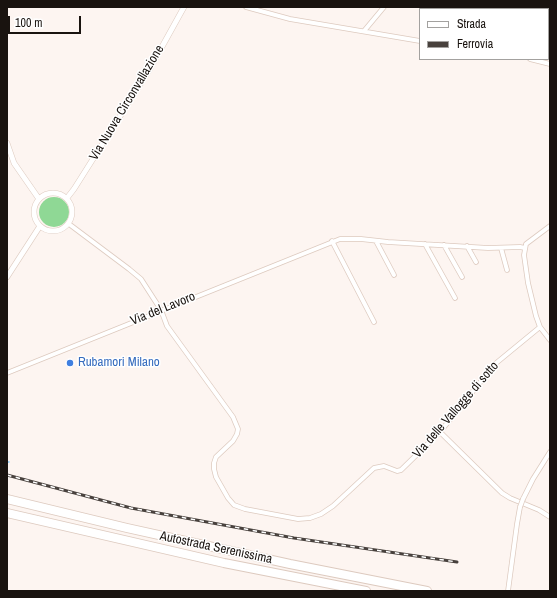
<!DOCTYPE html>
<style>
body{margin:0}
#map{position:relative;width:557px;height:598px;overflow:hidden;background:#fdf5f1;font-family:"Archivo Narrow",sans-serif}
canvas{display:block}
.frame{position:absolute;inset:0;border:8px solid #19130f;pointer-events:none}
.legend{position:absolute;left:419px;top:8px;width:130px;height:52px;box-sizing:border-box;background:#fff;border:1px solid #a3a19f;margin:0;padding:5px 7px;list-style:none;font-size:12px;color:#19130f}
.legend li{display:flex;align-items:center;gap:8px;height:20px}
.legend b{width:20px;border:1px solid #a3a19f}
.scale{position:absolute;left:8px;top:16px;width:73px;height:18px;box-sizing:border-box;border:2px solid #19130f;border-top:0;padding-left:5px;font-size:12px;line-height:14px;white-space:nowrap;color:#19130f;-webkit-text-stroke:3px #fff;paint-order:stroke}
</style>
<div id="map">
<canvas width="557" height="598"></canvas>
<div class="frame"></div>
<ul class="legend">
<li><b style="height:5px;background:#fff"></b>Strada</li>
<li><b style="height:5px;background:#48413d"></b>Ferrovia</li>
</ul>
<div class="scale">100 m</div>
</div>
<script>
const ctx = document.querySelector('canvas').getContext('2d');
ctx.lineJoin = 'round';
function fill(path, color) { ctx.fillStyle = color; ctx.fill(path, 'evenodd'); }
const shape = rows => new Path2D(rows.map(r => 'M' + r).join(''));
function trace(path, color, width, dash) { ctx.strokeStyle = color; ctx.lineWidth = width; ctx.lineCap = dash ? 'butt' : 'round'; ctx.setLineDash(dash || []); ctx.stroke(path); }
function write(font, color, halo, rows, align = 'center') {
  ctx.font = font + ' "Archivo Narrow",sans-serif'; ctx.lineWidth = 3; ctx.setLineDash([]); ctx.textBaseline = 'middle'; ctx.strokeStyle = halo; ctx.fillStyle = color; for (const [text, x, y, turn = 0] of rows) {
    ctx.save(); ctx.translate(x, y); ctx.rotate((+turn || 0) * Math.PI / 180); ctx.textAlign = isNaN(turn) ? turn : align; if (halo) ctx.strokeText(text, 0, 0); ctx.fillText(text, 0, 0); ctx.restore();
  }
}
const green = shape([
 '39 212a15 15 0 1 1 30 0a15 15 0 1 1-30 0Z'
]);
const stream = shape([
 [7,462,9,462]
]);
const minor = shape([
 [246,7,290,19,420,41],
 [459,9,460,7],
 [489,9,490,7],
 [533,9,534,7],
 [364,31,384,7],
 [530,59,550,64],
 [69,224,129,269,141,279,161,310,167,326,233,417,238,429,237,434,233,441,216,457,214,463,214,469,216,477,228,498,234,505,245,509,298,519,310,518,321,514,333,506,374,468,384,466,397,471,401,470,440,432,495,364,540,327],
 [550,226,526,244,524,255,528,283,536,316,540,327,550,340],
 [332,241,374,322],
 [376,241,394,275],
 [425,244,455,298],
 [444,245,462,277],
 [467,246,476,262],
 [501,248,507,270],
 [7,373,340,239,361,239,388,242,488,248,520,247,525,248],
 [440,432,502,493,510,498,539,510,550,517],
 [523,499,533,479,550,452],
 [508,591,517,524,520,507]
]);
const tertiary = shape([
 [7,143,14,163,39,199],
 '34 212a19 19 0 1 1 38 0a19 19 0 1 1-38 0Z',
 [67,198,74,189,148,72,184,7],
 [7,277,40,226]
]);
const motorway = shape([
 [7,499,127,528,290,564,427,591],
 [7,513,224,563,366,591]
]);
const rail = shape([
 [7,475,131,508,294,538,457,562]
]);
const minorBridge = shape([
 [520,507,523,499]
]);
const markers = [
 [70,363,4,"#3f7fe0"]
];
const streetNames = [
 ["Via Nuova Circonvallazione",127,103,-59],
 ["Via del Lavoro",163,309,-22],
 ["Via delle Vallogge di sotto",456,410,-49],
 ["Autostrada Serenissima",216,548,12]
];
const shopNames = [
 ["Rubamori Milano",78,363]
];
fill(green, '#8fd895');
trace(stream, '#83c7f7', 1.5);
trace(minor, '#ddcabf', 5.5);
trace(tertiary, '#ddcabf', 6);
trace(motorway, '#ddcabf', 10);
trace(minor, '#fff', 4);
trace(tertiary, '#fff', 5);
trace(motorway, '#fff', 8);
trace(rail, '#48413d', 3);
trace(rail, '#fff', 1.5, [4.5]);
trace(minorBridge, '#ddcabf', 5.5, []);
trace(minorBridge, '#fff', 4);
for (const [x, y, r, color] of markers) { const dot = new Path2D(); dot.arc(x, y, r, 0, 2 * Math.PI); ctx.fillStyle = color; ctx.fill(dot); trace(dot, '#fff', 1.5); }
write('13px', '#19130f', '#fff', streetNames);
write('13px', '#366cbe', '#fff', shopNames, 'left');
</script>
